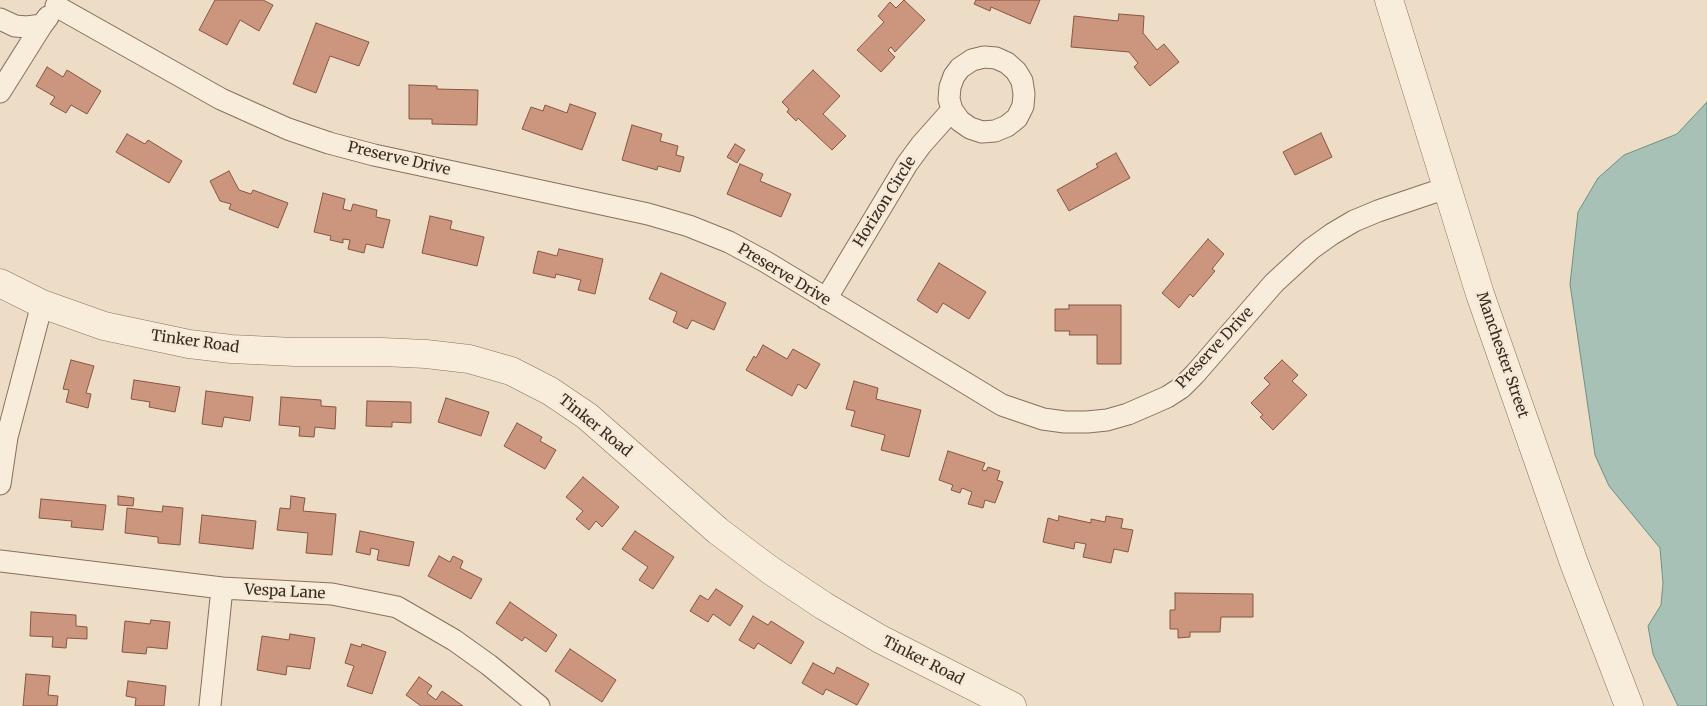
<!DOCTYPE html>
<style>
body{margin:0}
canvas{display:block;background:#edddc7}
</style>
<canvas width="1707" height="706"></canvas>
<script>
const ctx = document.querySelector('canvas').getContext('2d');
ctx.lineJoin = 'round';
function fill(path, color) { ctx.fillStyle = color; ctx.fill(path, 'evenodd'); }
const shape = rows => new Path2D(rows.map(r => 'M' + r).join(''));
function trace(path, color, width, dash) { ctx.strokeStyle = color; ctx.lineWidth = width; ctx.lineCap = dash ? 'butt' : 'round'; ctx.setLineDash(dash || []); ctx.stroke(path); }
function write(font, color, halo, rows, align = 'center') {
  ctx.font = font + ' Merriweather,serif'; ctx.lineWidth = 4.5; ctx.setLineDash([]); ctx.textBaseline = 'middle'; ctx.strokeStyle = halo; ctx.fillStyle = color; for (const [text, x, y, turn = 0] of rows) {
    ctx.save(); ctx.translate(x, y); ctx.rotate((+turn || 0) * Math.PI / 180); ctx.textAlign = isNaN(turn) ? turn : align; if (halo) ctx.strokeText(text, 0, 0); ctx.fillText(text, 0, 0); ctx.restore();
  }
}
const water = shape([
 [1707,102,1707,706,1678,706,1653,654,1648,626,1661,605,1663,583,1660,548,1609,486,1595,455,1570,284,1578,212,1598,178,1624,155,1677,134,1707,102]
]);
const building = shape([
 [215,0,263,0,273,5,259,31,240,20,227,45,199,30,215,0],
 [904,0,925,20,895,52,891,47,888,50,895,57,881,72,857,50,884,22,878,16,890,2,896,8,904,0],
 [976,0,1040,0,1030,24,991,7,990,11,974,4,976,0],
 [1119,14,1144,16,1143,33,1157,50,1164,44,1179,62,1150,86,1134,67,1138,63,1129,52,1071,47,1074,16,1118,21,1119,14],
 [316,23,369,42,359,66,330,56,316,93,293,84,316,23],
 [47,67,63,77,67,70,101,91,87,114,71,105,66,113,50,104,55,97,36,86,47,67],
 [813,70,840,96,823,114,846,136,832,150,798,118,796,121,787,112,789,109,782,102,813,70],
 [409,85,437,86,437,89,478,90,477,125,432,124,432,119,409,119,409,85],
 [570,104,596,113,582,150,522,129,531,107,543,111,545,105,567,113,570,104],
 [632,125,662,134,660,141,678,146,676,155,684,157,680,172,658,166,657,170,622,160,632,125],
 [1321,133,1332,157,1295,175,1283,152,1321,133],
 [127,134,145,144,148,140,182,161,169,183,116,152,127,134],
 [735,144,745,150,737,163,727,157,735,144],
 [1116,153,1130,178,1069,211,1057,190,1098,167,1096,164,1116,153],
 [740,164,763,174,760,181,791,194,781,217,727,194,740,164],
 [229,171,239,190,251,194,253,190,288,203,278,228,229,209,231,204,220,201,210,181,229,171],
 [323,193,345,199,343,209,351,211,353,204,377,210,376,217,390,220,383,248,366,244,364,253,348,249,350,240,343,239,343,243,330,240,331,236,314,232,323,193],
 [430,216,452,221,450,229,484,237,477,266,422,253,430,216],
 [1208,239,1224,254,1212,269,1215,271,1193,297,1190,294,1179,308,1162,293,1208,239],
 [559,249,603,259,595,294,578,290,581,280,556,274,555,278,533,273,538,251,557,256,559,249],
 [939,263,986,292,969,319,943,303,937,313,917,300,939,263],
 [661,273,726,303,714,330,692,320,687,329,673,322,677,312,649,299,661,273],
 [1069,305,1121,305,1121,364,1097,364,1097,335,1069,335,1070,331,1055,331,1055,309,1069,309,1069,305],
 [763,345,787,359,793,349,820,364,806,389,798,384,792,396,746,370,754,356,756,358,763,345],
 [71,360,94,366,86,393,91,394,88,408,66,402,69,390,63,389,71,360],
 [1282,360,1298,375,1292,381,1307,395,1273,430,1260,417,1263,415,1251,403,1270,384,1264,378,1282,360],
 [134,380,180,387,175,412,149,407,150,402,131,399,134,380],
 [854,381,878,388,876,399,921,410,909,457,881,450,885,435,851,426,855,411,846,409,854,381],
 [206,391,253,397,250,421,224,417,222,427,202,424,206,391],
 [281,397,321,400,321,406,336,407,335,429,315,427,314,437,299,436,300,427,279,425,281,397],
 [446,398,489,412,481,436,438,422,446,398],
 [367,401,411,402,411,423,392,422,392,427,366,426,367,401],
 [517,423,542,437,540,441,556,450,545,469,504,446,517,423],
 [948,451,985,463,982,470,986,471,988,467,1000,471,997,480,1003,482,995,503,985,500,983,508,968,504,972,492,962,488,960,493,951,490,953,485,939,480,948,451],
 [583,477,619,507,602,527,596,521,589,530,576,519,583,511,566,497,583,477],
 [118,496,134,498,133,506,118,505,118,496],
 [291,496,305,498,303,511,336,514,332,555,306,553,308,533,277,530,280,508,290,509,291,496],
 [41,499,106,505,103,530,71,527,72,521,39,518,41,499],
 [163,506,183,508,180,545,158,543,158,537,125,533,127,508,162,512,163,506],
 [202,515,256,521,253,549,199,543,202,515],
 [1059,516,1091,523,1091,519,1105,522,1106,516,1123,519,1121,528,1133,530,1128,552,1114,549,1111,563,1083,557,1086,544,1075,542,1074,549,1043,542,1048,518,1058,521,1059,516],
 [360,531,414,542,409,566,377,560,379,550,371,548,370,555,356,552,360,531],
 [635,531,674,557,653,589,639,580,648,567,622,549,635,531],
 [439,556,450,562,453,556,463,561,460,568,482,579,471,599,428,576,439,556],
 [716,589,743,606,730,626,713,614,708,622,690,611,700,595,708,600,716,589],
 [1175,593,1253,594,1253,617,1221,617,1220,632,1190,632,1190,637,1178,638,1178,629,1170,629,1170,610,1175,610,1175,593],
 [510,602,557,635,546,652,525,637,522,641,496,623,510,602],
 [31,612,76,615,76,626,87,627,87,639,67,638,66,648,52,647,53,637,30,636,31,612],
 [753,616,768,625,771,621,804,642,791,664,758,643,754,649,739,640,753,616],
 [151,620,170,622,167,649,147,647,146,654,122,652,125,621,150,624,151,620],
 [290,634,315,638,310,669,287,666,286,675,257,670,262,636,289,640,290,634],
 [351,644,361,647,362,644,386,652,372,694,347,686,354,666,345,663,351,644],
 [570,649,616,680,602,702,555,671,570,649],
 [813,663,834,674,837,667,869,684,857,705,826,689,823,695,802,683,813,663],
 [26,674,50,676,48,695,58,696,57,706,23,706,26,674],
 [419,677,432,686,427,693,436,700,442,691,463,706,421,706,406,695,419,677],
 [128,681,166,686,164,706,135,706,136,698,126,696,128,681]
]);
const minor = shape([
 [56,6,221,99,288,129,329,143,374,155,648,214,689,226,729,242,766,262,1002,405,1043,419,1065,422,1087,422,1107,420,1128,414,1167,397,1181,388,1195,374,1274,283,1311,249,1332,234,1354,221,1378,211,1446,188],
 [0,19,15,26,27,27,42,25,48,17],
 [0,92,42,25],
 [826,299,907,164,921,145,952,110,949,99,950,87,954,76,960,68,972,60,984,57,996,58,1007,63,1016,71,1022,81,1024,94,1023,106,1017,118,1007,126,995,131,982,132,970,128,960,121,952,110],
 [0,484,7,437,42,304],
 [0,561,222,588,332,594,397,607,454,640,489,665,539,706],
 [210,706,222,588]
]);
const tertiary = shape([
 [1389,0,1480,294,1574,563,1629,706],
 [0,283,42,304,104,326,189,344,231,349,295,352,382,352,426,354,469,359,511,371,550,391,587,416,718,531,770,570,824,606,880,639,1012,706]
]);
const streetNames = [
 ["Preserve Drive",399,159,13],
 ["Horizon Circle",885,202,-58],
 ["Preserve Drive",784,275,31],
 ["Tinker Road",195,342,8],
 ["Preserve Drive",1215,348,-47],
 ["Manchester Street",1502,355,71],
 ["Tinker Road",595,426,39],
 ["Vespa Lane",285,592,3],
 ["Tinker Road",923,661,27]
];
fill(water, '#a8c1b7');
trace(water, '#6e9084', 1);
fill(building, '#cb957e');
trace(building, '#875643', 1);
trace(minor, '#896f5d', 23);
trace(tertiary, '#896f5d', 29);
trace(minor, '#f8ecda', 21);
trace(tertiary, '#f8ecda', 28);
write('15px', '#392920', '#f5e9d6', streetNames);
</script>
